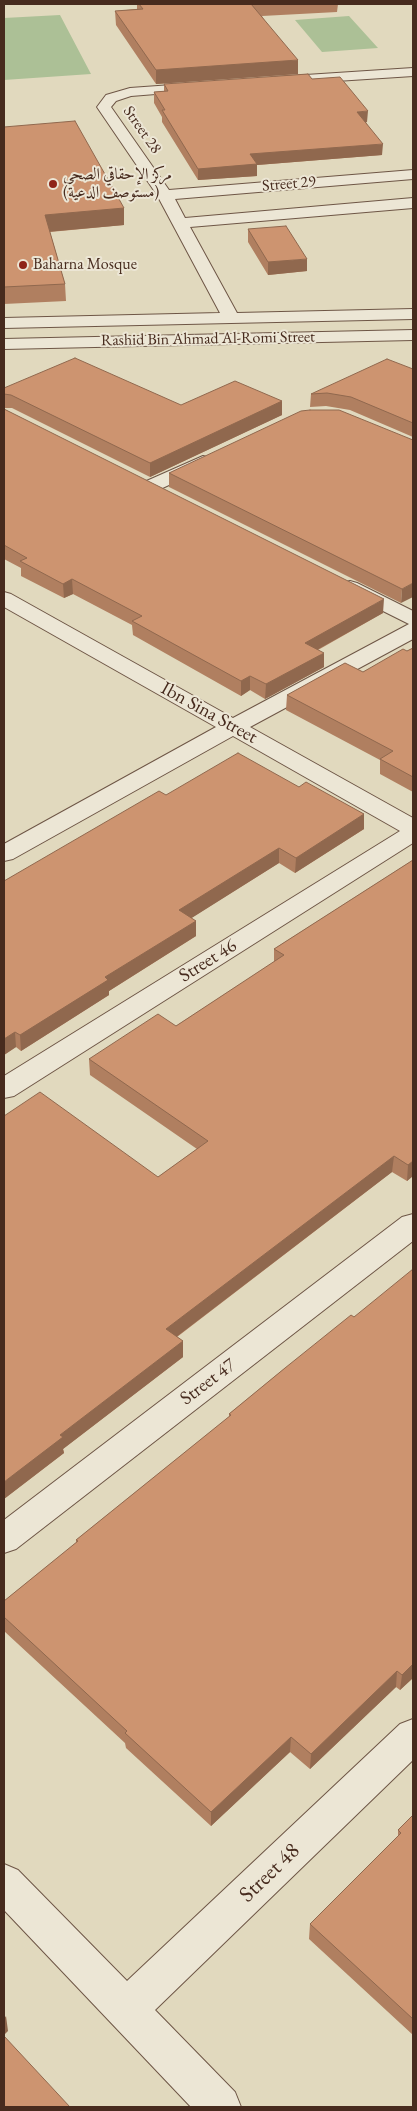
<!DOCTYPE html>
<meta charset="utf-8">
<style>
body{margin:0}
#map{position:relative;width:417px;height:2111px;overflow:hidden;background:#e1d9be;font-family:"EB Garamond",serif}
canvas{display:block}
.frame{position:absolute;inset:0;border:5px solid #472b1e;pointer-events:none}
</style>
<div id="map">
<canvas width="417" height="2111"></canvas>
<div class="frame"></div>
</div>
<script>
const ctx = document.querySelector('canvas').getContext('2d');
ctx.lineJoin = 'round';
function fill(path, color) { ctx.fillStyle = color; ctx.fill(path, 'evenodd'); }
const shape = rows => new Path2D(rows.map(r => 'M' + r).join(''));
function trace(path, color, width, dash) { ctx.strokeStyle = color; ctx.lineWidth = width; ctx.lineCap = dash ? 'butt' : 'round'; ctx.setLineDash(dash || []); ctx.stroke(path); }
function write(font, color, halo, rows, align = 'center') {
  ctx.font = font + ' "EB Garamond",Amiri,serif'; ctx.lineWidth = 4; ctx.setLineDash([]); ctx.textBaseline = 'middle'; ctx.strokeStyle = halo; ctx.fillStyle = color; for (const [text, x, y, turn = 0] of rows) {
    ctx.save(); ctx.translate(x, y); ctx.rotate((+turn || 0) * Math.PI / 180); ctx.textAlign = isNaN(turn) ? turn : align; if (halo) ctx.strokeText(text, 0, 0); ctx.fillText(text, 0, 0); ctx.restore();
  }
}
const green = shape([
 [60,15,91,74,4,80,4,18],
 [349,16,378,48,322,52,295,20]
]);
const minor = shape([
 [413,68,413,76,275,85,268,81,275,77,413,68],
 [200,83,205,84,207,87,205,90,131,96,116,101,111,107,169,190,413,170,413,179,175,199,185,218,413,198,413,208,190,227,237,313,413,309,413,319,4,328,4,318,220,313,157,195,97,107,106,95,130,88,200,83],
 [413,330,413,340,4,349,4,339,413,330],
 [203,456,210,458,213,462,210,466,156,491,149,493,142,491,139,487,142,483,203,456],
 [350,581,357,583,413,611,413,639,250,727,413,818,413,843,14,1096,4,1098,4,1076,400,831,233,736,13,859,4,861,4,844,216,727,4,607,4,592,11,594,233,718,409,624,343,591,340,587,343,583,350,581],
 [413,1214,413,1241,16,1549,4,1553,4,1520,402,1217,413,1214],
 [413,1719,413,1760,155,2010,235,2092,241,2107,191,2107,4,1910,4,1864,18,1870,127,1981,400,1724,413,1719]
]);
const wall = shape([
 [137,4,338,4,337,12,262,16,298,74,156,84,116,25,115,11,137,9],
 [312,79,367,122,366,122,382,155,257,165,257,176,198,180,162,122,162,117,154,103,154,92,164,91,164,84],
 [4,127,124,208,124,225,50,232,65,284,66,301,4,304],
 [248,229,307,271,268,275,248,242],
 [413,369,413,437,350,410,326,406,310,407,311,394],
 [4,388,181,405,282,401,282,415,150,477,12,408,4,408],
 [4,409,383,613,318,650,324,667,265,699,250,690,241,696,133,635,132,625,73,594,64,598,21,576,21,568,4,559],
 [413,440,401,603,169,487,169,473],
 [413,648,413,792,380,774,380,760,286,710,287,695,363,672],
 [299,787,364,814,364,829,295,873,279,863,191,918,196,921,196,936,109,991,109,995,21,1051,16,1047,4,1055,4,881,166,795],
 [413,860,413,1176,407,1181,392,1172,177,1337,183,1341,183,1357,63,1449,64,1453,4,1499,158,1177,197,1149,90,1075,89,1059,176,1026,274,962,274,949],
 [285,1368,413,1678,400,1690,396,1687,310,1769,290,1752,211,1826,126,1748,125,1743,4,1631,4,1601,76,1543,76,1540,229,1417,229,1414],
 [413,1815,413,2035,309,1939,310,1924,398,1836,398,1830]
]);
const shadedWall = shape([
 [298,60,298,74,156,84,156,70],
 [368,111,367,122,357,123,357,112],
 [383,144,382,155,257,165,257,176,198,180,198,169,250,154],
 [124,208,124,225,46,232,45,215],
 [307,259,307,271,268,275,268,262],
 [282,401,282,415,150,477,150,463],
 [72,579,73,594,64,598,63,584],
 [413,583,413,597,401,603,402,589],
 [384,599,383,613,304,657,305,643],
 [324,653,324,667,265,699,266,684],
 [250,676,250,690,241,696,241,681],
 [364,814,364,829,295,873,296,858],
 [279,848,279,863,179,926,179,910],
 [196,921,196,936,109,991,109,995,21,1051,20,1035,105,977],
 [15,1032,16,1047,4,1055,4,1039],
 [394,1156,392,1172,167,1344,166,1329],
 [413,1161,413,1176,407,1181,408,1165],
 [183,1341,183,1357,63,1449,64,1453,4,1499,4,1482,60,1435],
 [413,1664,413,1678,400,1690,402,1675],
 [397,1671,396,1687,310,1769,311,1754],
 [291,1737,290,1752,211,1826,211,1812],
 [6,2016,8,2031,4,2035,4,2019]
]);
const building = shape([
 [139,4,251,4,298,60,156,70,115,11,143,9,139,4],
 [308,74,312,79,340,77,368,111,357,112,383,144,250,154,257,164,198,169,162,110,165,110,154,92,168,91,164,84,308,74],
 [75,121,124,208,45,215,65,284,4,287,4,127,75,121],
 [286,226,307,259,268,262,248,229,286,226],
 [75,358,181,405,235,381,282,401,150,463,11,395,4,394,4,388,75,358],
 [387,359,413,369,413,423,351,397,327,393,311,394,387,359],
 [4,409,384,599,305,643,324,653,266,684,250,676,241,681,132,621,142,616,72,579,63,584,20,561,27,558,4,545,4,409],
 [310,410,339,410,413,440,413,583,402,589,169,473,301,411,310,410],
 [413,648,413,777,380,759,393,751,287,695,345,663,363,672,403,649,407,651,413,648],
 [238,753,299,787,306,782,364,814,296,858,279,848,179,910,196,921,105,977,108,980,20,1035,15,1032,4,1039,4,881,159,791,166,795,238,753],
 [413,860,413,1161,408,1165,394,1156,166,1329,183,1341,60,1435,63,1437,4,1482,4,1116,40,1092,158,1177,208,1141,89,1059,158,1014,176,1026,284,955,274,949,413,860],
 [413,1269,413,1664,402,1675,397,1671,311,1754,291,1737,211,1812,125,1733,127,1731,4,1617,4,1601,78,1541,76,1540,231,1415,229,1414,285,1368,351,1315,354,1317,413,1269],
 [413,1815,413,2019,310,1924,401,1833,398,1830,413,1815],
 [4,2036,70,2107,4,2107,4,2036]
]);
const markers = [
 [53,184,5,"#8f2418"],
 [23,265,5,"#8f2418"]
];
const farStreetnames = [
 ["Street 28",142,130,55],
 ["Street 29",289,184,-5],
 ["Rashid Bin Ahmad Al-Romi Street",208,339,-1]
];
const farPoinames = [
 ["مركز الإحقاقي الصحي",63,175],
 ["(مستوصف الدعية)",63,193],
 ["Baharna Mosque",33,265]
];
const streetNames = [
 ["Ibn Sina Street",209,713,29],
 ["Street 46",208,961,-32],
 ["Street 47",208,1382,-37]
];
const nearStreetnames = [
 ["Street 48",270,1873,-44]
];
fill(green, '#acc096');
trace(minor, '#6e5646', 2);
fill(minor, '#ece6d5');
fill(wall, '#b07f60');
fill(shadedWall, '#90684e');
fill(building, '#cd9470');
trace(building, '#90684e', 1);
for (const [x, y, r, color] of markers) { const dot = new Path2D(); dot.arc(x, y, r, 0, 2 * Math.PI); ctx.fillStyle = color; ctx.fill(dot); trace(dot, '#ece6d5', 2); }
write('16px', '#472b1e', '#ece6d5', farStreetnames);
write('16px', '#472b1e', '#ece6d5', farPoinames, 'left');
write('19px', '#472b1e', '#ece6d5', streetNames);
write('22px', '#472b1e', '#ece6d5', nearStreetnames);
</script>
